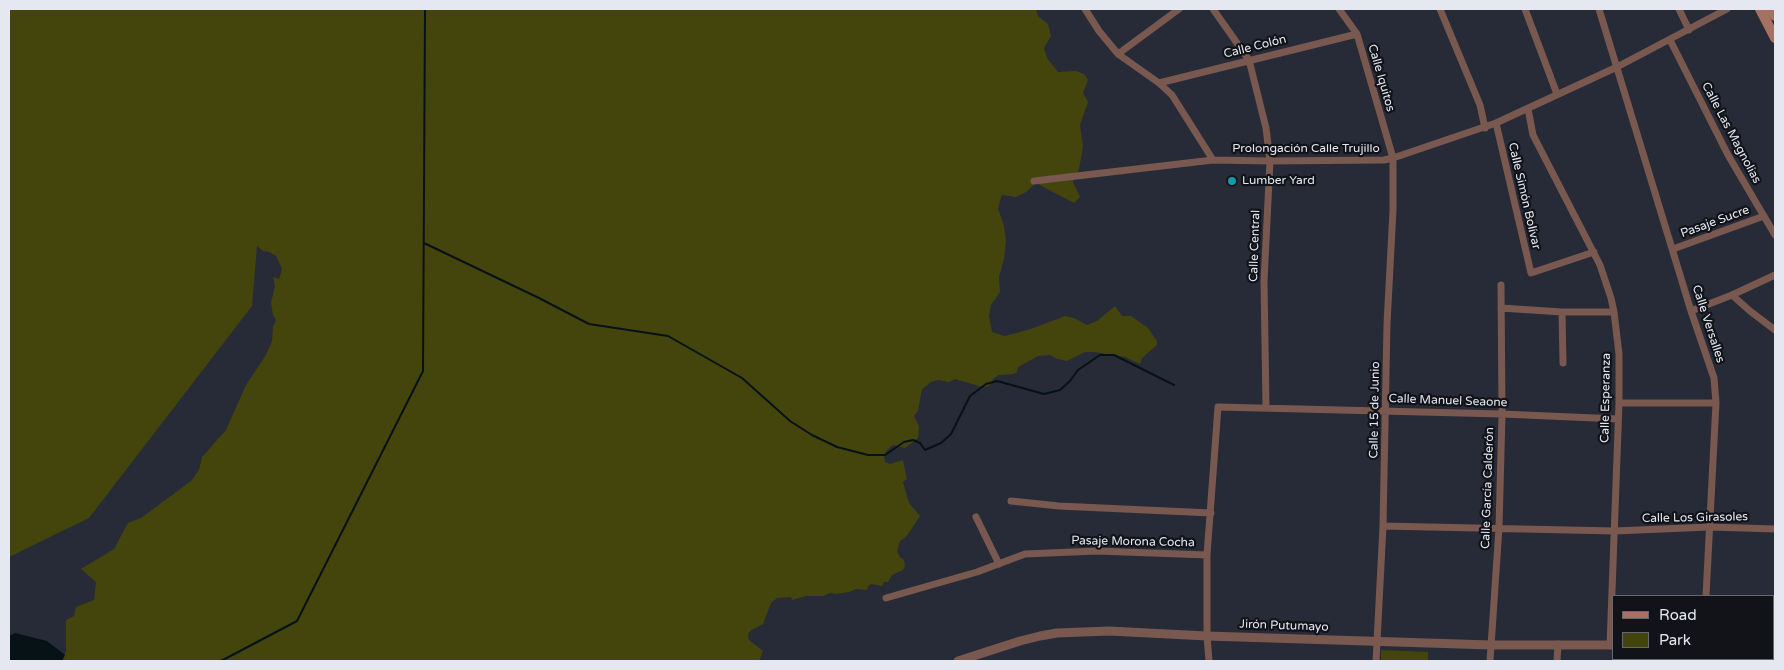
<!DOCTYPE html>
<meta charset="utf-8">
<style>
body{margin:0}
#map{position:relative;width:1784px;height:670px;overflow:hidden;background:#272a37;font-family:"Varela Round",sans-serif}
canvas{display:block}
.frame{position:absolute;inset:0;border:10px solid #e6e8f1;pointer-events:none}
.legend{position:absolute;left:1612px;top:595px;width:162px;height:65px;box-sizing:border-box;background:#111319;border:1px solid #66686f;margin:0;padding:6px 9px;list-style:none;font-size:15px;color:#e6e8f1}
.legend li{display:flex;align-items:center;gap:10px;height:25px}
.legend b{width:25px;border:1px solid #66686f}
</style>
<div id="map">
<canvas width="1784" height="670"></canvas>
<div class="frame"></div>
<ul class="legend">
<li><b style="height:6px;background:#a47162"></b>Road</li>
<li><b style="height:14px;background:#44450d"></b>Park</li>
</ul>
</div>
<script>
const ctx = document.querySelector('canvas').getContext('2d');
ctx.lineJoin = 'round';
function fill(path, color) { ctx.fillStyle = color; ctx.fill(path, 'evenodd'); }
const shape = rows => new Path2D(rows.map(r => 'M' + r).join(''));
function trace(path, color, width, dash) { ctx.strokeStyle = color; ctx.lineWidth = width; ctx.lineCap = dash ? 'butt' : 'round'; ctx.setLineDash(dash || []); ctx.stroke(path); }
function write(font, color, halo, rows, align = 'center') {
  ctx.font = font + ' "Varela Round",sans-serif'; ctx.lineWidth = 4.5; ctx.setLineDash([]); ctx.textBaseline = 'middle'; ctx.strokeStyle = halo; ctx.fillStyle = color; for (const [text, x, y, turn = 0] of rows) {
    ctx.save(); ctx.translate(x, y); ctx.rotate((+turn || 0) * Math.PI / 180); ctx.textAlign = isNaN(turn) ? turn : align; if (halo) ctx.strokeText(text, 0, 0); ctx.fillText(text, 0, 0); ctx.restore();
  }
}
const green = shape([
 [9,9,1036,9,1038,16,1048,24,1051,36,1044,48,1047,58,1058,72,1076,71,1084,74,1088,80,1083,93,1088,102,1080,125,1083,147,1079,169,1073,182,1080,197,1074,203,1036,183,1026,192,1016,197,1002,195,998,208,1004,226,1006,241,1004,259,999,277,1000,292,991,305,989,316,992,332,1005,336,1031,329,1065,316,1074,318,1087,325,1097,321,1115,306,1122,316,1131,316,1148,328,1157,341,1157,345,1142,358,1140,364,1125,357,1094,352,1085,352,1067,361,1057,359,1050,355,1038,356,1018,367,1017,372,1014,374,999,375,994,378,989,386,982,387,955,379,949,382,938,380,931,382,922,389,918,411,914,416,919,426,918,438,905,448,893,445,886,451,884,457,885,462,890,464,903,460,907,479,903,482,909,503,920,516,907,536,900,541,897,551,900,557,904,560,905,566,903,570,892,575,888,582,884,582,882,586,871,584,868,586,867,590,856,589,849,592,835,594,830,593,823,596,806,596,792,600,791,597,777,598,771,603,763,624,750,631,748,634,749,640,763,651,759,661,62,661,66,651,66,620,74,616,76,607,94,600,96,582,81,569,114,549,128,523,141,518,191,481,199,470,202,457,226,430,246,385,266,355,272,341,273,327,276,320,273,315,271,303,275,286,273,277,279,279,282,269,276,256,269,252,263,251,257,246,252,306,89,518,9,557],
 [1381,650,1428,652,1428,661,1381,661]
]);
const water = shape([
 [15,633,47,641,65,655,62,661,9,661,9,636]
]);
const stream = shape([
 [424,243,539,298,589,324,668,336,742,378,790,421,812,435,837,447,868,455,885,455,904,442,913,440,920,443,925,450,941,443,951,434,970,396,986,384,997,381,1044,394,1060,390,1070,381,1078,370,1100,355,1114,355,1174,385],
 [221,661,297,621,423,371,425,9]
]);
const minor = shape([
 [1085,9,1099,31,1118,54,1159,83,1172,95,1213,160],
 [1213,9,1249,60,1266,128,1270,161,1264,281,1266,407],
 [1339,9,1357,34,1393,158,1393,210,1387,324,1383,526,1376,661],
 [1440,9,1480,105,1485,128],
 [1525,9,1557,94],
 [1599,9,1691,311,1714,378,1716,403,1706,596],
 [1679,9,1689,30],
 [1670,40,1728,155,1775,235],
 [1118,54,1179,9],
 [1159,83,1357,34],
 [1528,109,1533,135,1600,265,1611,298,1614,312,1619,354,1619,403,1610,645],
 [1496,123,1531,273,1594,252],
 [1034,181,1213,160,1270,161,1384,160,1393,158,1496,123,1617,67,1727,9],
 [1673,249,1764,216],
 [1732,295,1750,311,1775,330],
 [1501,308,1562,312,1614,312],
 [1691,311,1732,295,1775,275],
 [1562,312,1563,363],
 [1619,403,1716,403],
 [1011,501,1059,506,1211,513],
 [976,517,999,564],
 [1383,526,1615,531,1709,527,1775,529],
 [886,598,977,572,1025,554,1097,551,1207,555],
 [1728,659,1728,661],
 [1209,661,1207,636,1207,555,1218,407,1502,414,1618,419],
 [1490,661,1499,528,1502,414,1501,285],
 [1557,661,1558,644],
 [1625,661,1625,659],
 [1672,661,1672,659]
]);
const tertiary = shape([
 [1759,659,1775,659],
 [958,661,1020,641,1040,636,1057,633,1109,631,1207,636,1491,645,1613,645]
]);
const secondary = shape([
 [1760,9,1775,38],
 [1771,9,1775,16]
]);
const markers = [
 [1232,181,5,"#0f9aa8"]
];
const streetNames = [
 ["Calle Colón",1255,47,-14],
 ["Calle Iquitos",1381,78,74],
 ["Calle Las Magnolias",1731,133,62],
 ["Prolongación Calle Trujillo",1306,149],
 ["Calle Simón Bolívar",1524,196,77],
 ["Pasaje Sucre",1715,222,-20],
 ["Calle Central",1255,246,-88],
 ["Calle Versalles",1708,324,72],
 ["Calle Esperanza",1606,398,-89],
 ["Calle Manuel Seaone",1448,401,2],
 ["Calle 15 de Junio",1375,410,-89],
 ["Calle García Calderón",1488,488,-88],
 ["Calle Los Girasoles",1695,518,-1],
 ["Pasaje Morona Cocha",1133,542,1],
 ["Jirón Putumayo",1284,626,2]
];
const poiNames = [
 ["Lumber Yard",1242,181]
];
fill(green, '#44450d');
fill(water, '#061216');
trace(stream, '#061216', 2);
trace(minor, '#78584f', 7);
trace(tertiary, '#78584f', 9);
trace(secondary, '#a47162', 10);
for (const [x, y, r, color] of markers) { const dot = new Path2D(); dot.arc(x, y, r, 0, 2 * Math.PI); ctx.fillStyle = color; ctx.fill(dot); trace(dot, '#111319', 2); }
write('12px', '#e6e8f1', '#111319', streetNames);
write('12px', '#e6e8f1', '#111319', poiNames, 'left');
</script>
